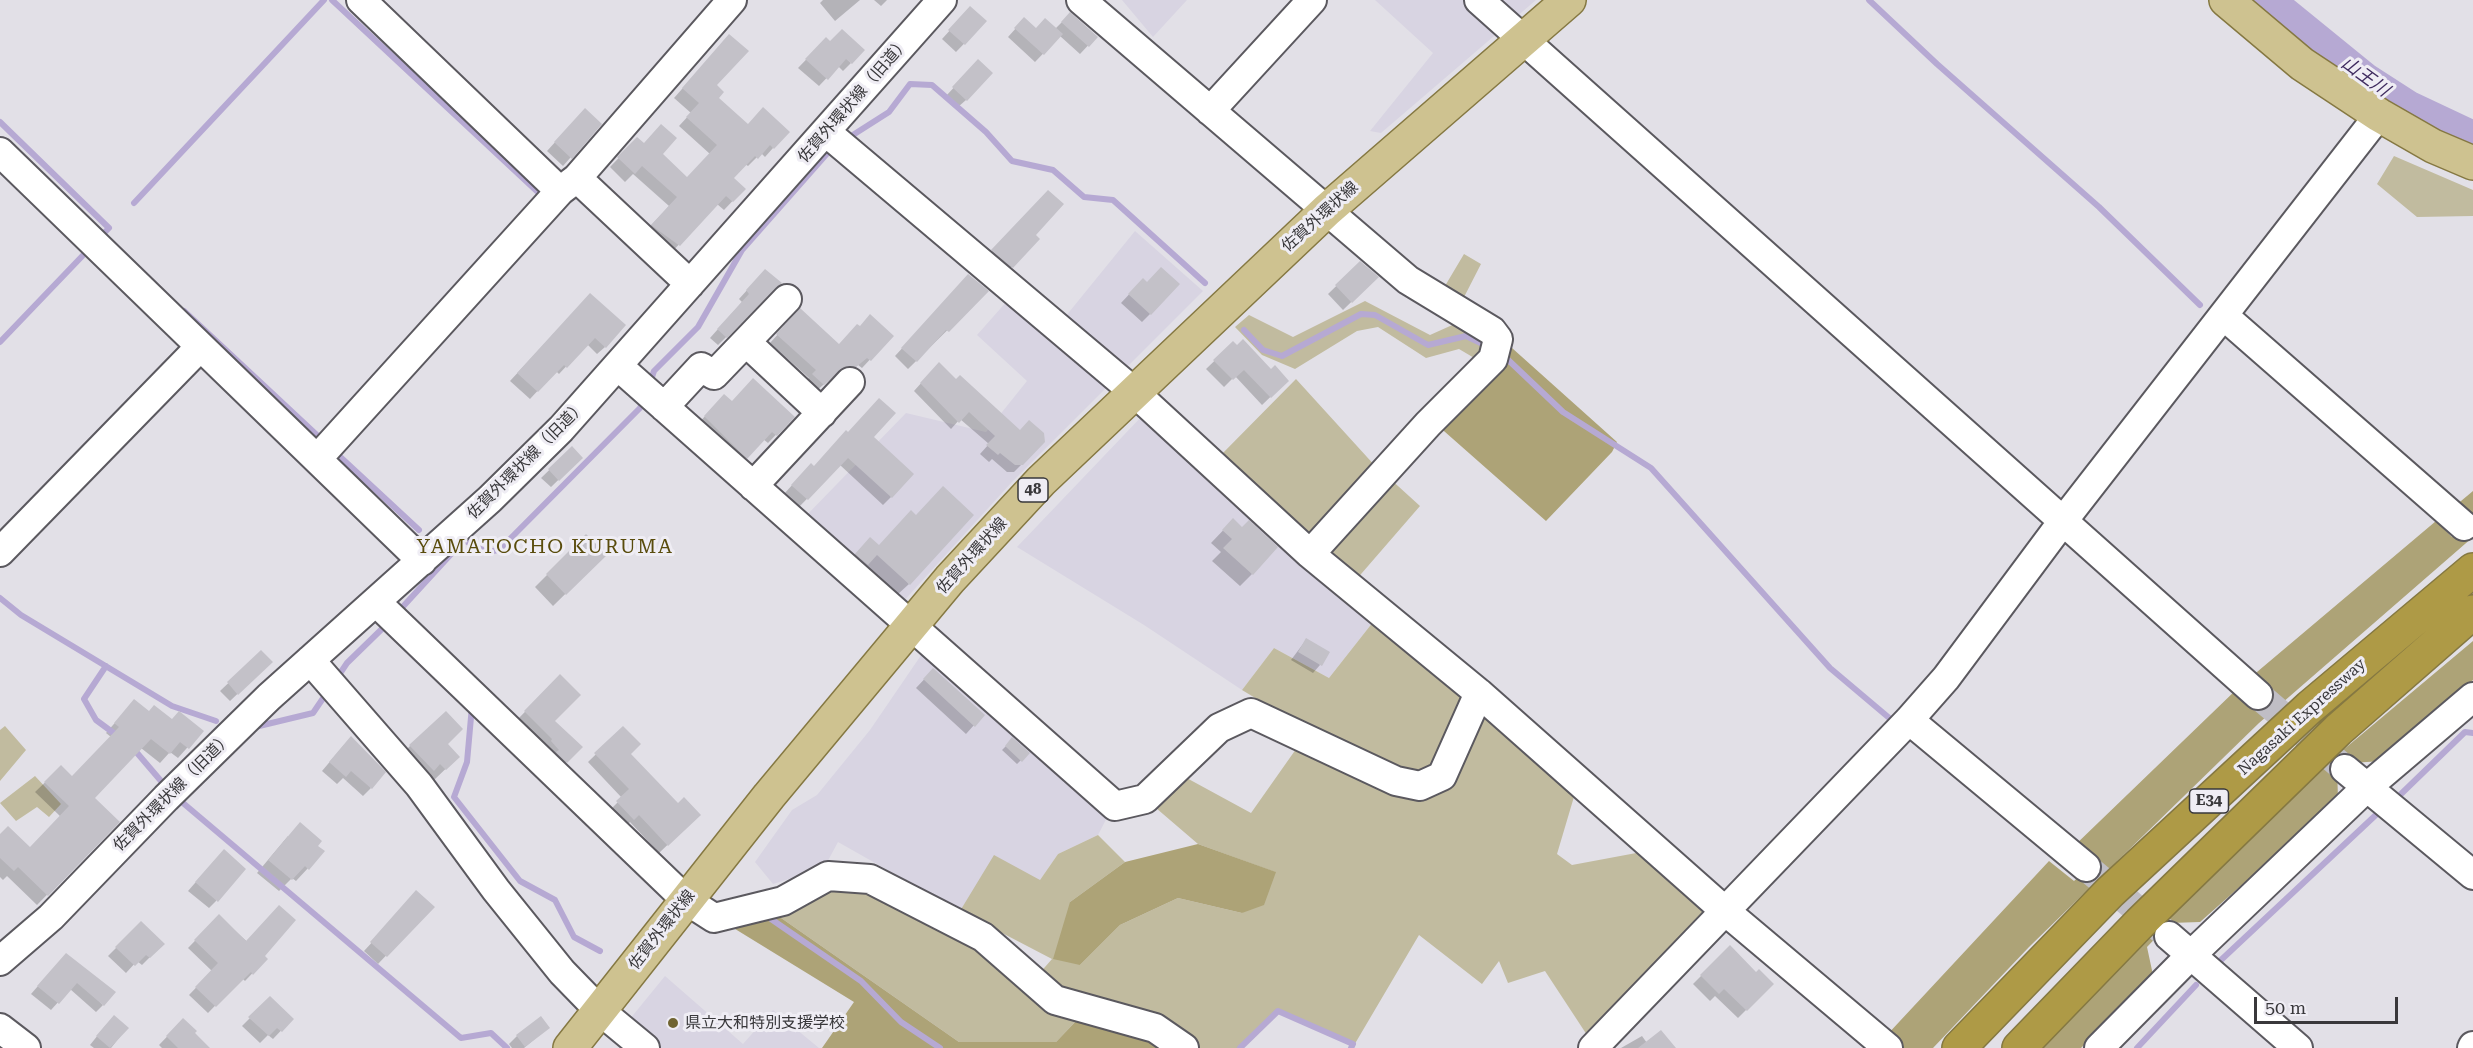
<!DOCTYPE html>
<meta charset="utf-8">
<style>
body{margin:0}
#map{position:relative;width:2473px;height:1048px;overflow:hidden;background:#e2e0e7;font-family:"Roboto Serif",serif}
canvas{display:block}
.scale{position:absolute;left:2254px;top:997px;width:144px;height:27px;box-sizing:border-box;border:3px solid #39383b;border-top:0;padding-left:8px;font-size:18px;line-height:21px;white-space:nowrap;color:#39383b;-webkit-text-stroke:4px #efedf4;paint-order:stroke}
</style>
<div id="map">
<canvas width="2473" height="1048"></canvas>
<div class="scale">50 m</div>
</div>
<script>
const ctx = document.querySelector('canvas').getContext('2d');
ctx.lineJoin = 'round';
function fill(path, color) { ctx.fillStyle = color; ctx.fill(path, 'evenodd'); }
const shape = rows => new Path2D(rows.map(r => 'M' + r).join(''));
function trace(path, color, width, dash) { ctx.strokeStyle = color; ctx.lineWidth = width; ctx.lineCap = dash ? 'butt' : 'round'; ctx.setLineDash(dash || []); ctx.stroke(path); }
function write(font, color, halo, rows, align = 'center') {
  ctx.font = font + ' "Roboto Serif","Noto Sans JP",serif'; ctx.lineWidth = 6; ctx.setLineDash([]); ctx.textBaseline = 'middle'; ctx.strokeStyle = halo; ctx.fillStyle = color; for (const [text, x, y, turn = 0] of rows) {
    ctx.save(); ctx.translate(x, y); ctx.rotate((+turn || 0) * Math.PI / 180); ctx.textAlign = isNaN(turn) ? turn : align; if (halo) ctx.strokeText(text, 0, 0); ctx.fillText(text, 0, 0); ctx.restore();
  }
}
const built = shape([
 [1122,0,1187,0,1153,37],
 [1375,0,1536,0,1381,133,1370,131,1433,53],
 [1135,231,1203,291,1011,483,901,604,801,521,906,413,986,432,1027,381,977,335,1008,300,1061,322],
 [1144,414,1377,617,1329,678,1274,648,1242,690,1144,625,1017,547],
 [926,648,1112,808,1098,835,1058,854,1040,880,960,911,838,842,824,868,773,884,755,862,792,810,817,795,870,730],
 [665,976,743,1044,773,1010,819,1048,629,1048,616,1036]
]);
const green = shape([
 [2394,156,2473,190,2473,216,2417,217,2377,184],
 [1464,254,1481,264,1461,303,1442,291],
 [1365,301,1430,335,1459,322,1490,336,1481,362,1459,349,1426,358,1378,327,1357,331,1295,369,1262,355,1235,327,1249,315,1293,337],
 [1296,379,1377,468,1312,542,1218,458],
 [1387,476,1420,506,1355,581,1319,549],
 [1377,617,1576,790,1557,854,1572,865,1647,851,1710,913,1587,1035,1545,971,1508,983,1499,961,1482,984,1419,935,1353,1047,1279,1009,1237,1048,1190,1048,1058,992,1038,975,1052,959,960,911,994,855,1040,880,1058,854,1098,835,1125,862,1070,902,1080,965,1120,925,1178,898,1242,913,1275,872,1198,844,1149,802,1183,776,1251,813,1301,742,1403,787,1242,690,1274,648,1329,678],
 [5,726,26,750,0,781,0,730],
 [35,776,61,804,49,817,37,807,16,821,0,803],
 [830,882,871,888,980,943,1077,1020,1056,1042,959,1042,774,913]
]);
const forest = shape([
 [1512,348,1617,442,1612,452,1546,521,1436,424],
 [2473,491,2473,537,2259,723,2029,947,1933,1048,1894,1048,1886,1036,2049,861,2074,881,2092,865,2072,848,2238,688,2436,521,2452,537,2470,523,2455,506],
 [2473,641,2473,680,2382,761,2337,764,2338,800,2200,922,2170,923,2147,947,2153,975,2081,1048,2033,1048,2324,766],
 [1198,844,1276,872,1264,905,1242,913,1178,898,1120,925,1080,965,1053,959,1070,902,1125,862],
 [774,913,959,1042,1056,1042,1077,1020,1176,1048,822,1048,854,1002,727,924]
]);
const shadow = shape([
 [823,0,860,0,835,21,820,3],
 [874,0,887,0,881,6],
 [1070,14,1096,37,1080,54,1060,36,1035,62,1008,37,1017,27,1055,29],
 [963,16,985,22,956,52,942,39],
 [826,39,851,63,843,71,838,66,819,86,798,68],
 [721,45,715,85,717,98,747,126,763,109,773,148,765,157,761,153,748,166,745,164,732,179,744,189,724,210,717,204,670,254,643,234,669,206,633,174,625,182,610,167,637,139,660,154,687,178,710,154,679,126,691,113,674,98],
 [971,69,966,100,958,107,946,96],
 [577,118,600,124,563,166,547,151],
 [1048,192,1034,235,1038,239,1004,275,985,259],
 [1360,263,1377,277,1343,310,1328,294],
 [758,278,780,284,718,345,710,338,742,302,739,299],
 [1147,283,1150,314,1142,322,1121,303,1135,288],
 [961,284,987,291,908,369,895,356],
 [583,302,605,347,597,354,587,344,559,374,556,371,530,399,510,381],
 [800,310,839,345,892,336,862,368,858,365,847,374,837,373,815,392,805,382,809,378,770,343],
 [1233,343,1287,381,1262,405,1235,376,1224,387,1206,369],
 [931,372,956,380,1020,431,1022,464,1014,472,1007,472,992,459,989,462,980,454,989,444,960,419,951,429,914,391],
 [731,403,793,417,768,443,763,439,739,465,697,425,716,404],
 [848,434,872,437,891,497,883,505,840,465,799,507,784,494,803,473,813,468],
 [572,448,581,458,551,487,541,478],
 [1233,520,1252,574,1240,586,1212,561,1221,552,1211,543],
 [586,536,605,555,553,606,535,587],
 [870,539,909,584,897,595,844,566],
 [1306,640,1320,665,1313,673,1291,660],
 [261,652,271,662,230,701,220,691],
 [933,670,983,715,966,734,916,688],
 [560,676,553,721,580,748,558,770,517,720],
 [134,701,149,713,202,731,178,758,170,752,160,763,141,748,92,798,118,822,37,905,7,876,3,880,0,877,0,836,30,849,61,817,35,792,61,767,72,778,111,737,106,733],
 [623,728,629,754,678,805,699,815,659,853,630,822,625,827,610,810,622,798,588,762],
 [1013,739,1028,753,1017,764,1002,750],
 [344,745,371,788,363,796,343,778,337,784,322,771],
 [446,745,458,757,433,781,398,758,410,746],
 [288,836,316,846,323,852,296,881,292,878,279,891,257,873],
 [216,859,216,901,209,908,188,891],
 [432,907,378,964,364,951,387,926],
 [219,916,266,959,245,981,242,978,208,1013,189,995,212,971,188,948],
 [141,923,163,944,142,965,137,961,126,973,108,956],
 [1730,947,1756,974,1772,984,1738,1018,1715,996,1710,1001,1693,984],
 [59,962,103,1005,96,1012,70,989,51,1010,31,994],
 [270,998,292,1019,273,1039,268,1035,260,1043,242,1026],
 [183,1020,208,1048,162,1048,159,1045],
 [106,1025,127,1028,111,1048,94,1048,90,1045],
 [548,1028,524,1048,512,1048,509,1044,517,1036],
 [1642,1036,1647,1043,1668,1048,1621,1048]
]);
const stream = shape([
 [332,0,541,195],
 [1869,0,1937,64,2099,207,2200,305],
 [0,122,109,228,100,237],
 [845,140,889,112,910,84,932,85,986,132,1012,161,1053,170,1084,197,1113,200,1205,283],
 [134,203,324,0],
 [184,311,320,438],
 [1244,330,1263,350,1282,356,1361,314,1375,315,1428,345,1466,336,1489,347],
 [0,342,89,249],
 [1503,355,1563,412,1651,468,1830,668,1894,722],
 [650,383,654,371,698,327,742,250,832,148],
 [336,453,419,530],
 [0,598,21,615,172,706,216,721],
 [398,612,464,540,486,552,499,550,640,408,644,398],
 [106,666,84,699,96,720,119,737],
 [337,678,347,663,387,624],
 [472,706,467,762,454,797,520,881,555,900,574,937,600,951],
 [255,727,313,713,328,691],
 [132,747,161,781],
 [2401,794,2465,732,2473,733],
 [183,803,461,1038,491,1033,507,1048],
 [771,919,861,981,901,1022,940,1048],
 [2221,960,2379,812,2383,814],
 [1240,1048,1278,1011,1353,1044,1351,1048],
 [2137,1048,2196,985]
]);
const river = shape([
 [2267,0,2364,79,2409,108,2473,138]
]);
const building = shape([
 [970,6,987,21,965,45,948,30],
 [1070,12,1098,37,1089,47,1061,22],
 [1024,17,1036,28,1045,18,1063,34,1044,55,1014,28],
 [842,29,865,50,852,64,846,59,828,80,805,59,826,37,830,41],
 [729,34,749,51,717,85,724,92,719,98,748,124,763,107,790,132,774,149,770,145,758,159,755,156,734,178,746,189,733,202,726,196,680,246,651,225,677,197,642,166,635,174,617,157,637,137,644,143,661,124,677,138,663,154,687,177,717,145,686,117,699,103,682,88],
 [978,59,993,73,967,101,952,87],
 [585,108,602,124,572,159,554,142],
 [1048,190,1064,204,1036,235,1040,239,1013,268,991,250],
 [1360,261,1379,277,1352,303,1335,285],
 [1161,267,1180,284,1151,315,1128,294,1143,278,1147,282],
 [765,269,782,283,727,338,717,329,749,294,746,290],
 [968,274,989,291,949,332,946,330,917,362,901,348],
 [590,293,626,325,606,348,595,338,567,368,564,365,538,392,517,373],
 [800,308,839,344,857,324,860,326,870,314,894,336,871,361,867,358,856,367,845,366,824,385,812,374,816,370,776,334],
 [1243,339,1271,369,1275,365,1289,381,1271,398,1244,370,1233,380,1213,360,1233,341,1237,345],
 [939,362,956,379,960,375,1020,430,1029,420,1044,433,1045,442,1023,465,1015,465,1000,453,998,455,986,445,995,436,969,412,959,423,920,383],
 [753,378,795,417,777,436,772,432,747,459,704,416,724,394,732,401],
 [879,398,896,413,874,437,914,474,892,498,848,458,808,500,791,485,811,463,814,466,846,430,848,432],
 [572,446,583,458,559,481,548,469],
 [943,486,974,515,910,585,877,555,868,565,855,554,870,537,879,545,911,510,916,515],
 [1233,518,1242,527,1249,520,1278,547,1253,575,1223,548,1232,539,1222,530],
 [586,534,607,555,566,595,546,574],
 [1306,638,1330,652,1322,666,1298,652],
 [261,650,273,662,238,695,227,682],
 [933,668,985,715,975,727,923,679],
 [560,674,581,695,555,721,583,747,567,763,556,752,559,750,551,741,552,739,524,711],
 [134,699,149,711,154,705,172,719,179,711,204,731,189,749,180,742,170,754,151,739,95,798,120,822,48,896,18,867,14,871,0,858,0,834,8,826,30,847,69,806,44,782,61,765,72,776,119,727,114,723],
 [446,711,463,729,448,744,460,757,446,770,440,764,434,771,409,745],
 [623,726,641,744,631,754,678,803,684,797,701,815,668,846,639,815,634,820,616,801,629,789,594,753],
 [351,736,386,772,372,789,351,771,346,777,329,762],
 [1012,737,1030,753,1022,762,1005,746],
 [300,822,322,841,318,846,325,851,309,870,305,866,292,880,268,860],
 [224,849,246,869,218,902,195,882],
 [416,890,435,907,387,957,370,942],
 [279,905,296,920,265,956,268,959,253,975,251,972,216,1007,195,987,218,963,194,940,219,914,246,941],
 [141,921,165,944,150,958,146,955,135,966,115,947],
 [1730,945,1756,972,1759,969,1774,984,1747,1011,1724,989,1719,994,1700,975],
 [66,953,116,992,104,1006,77,983,59,1004,37,986],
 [270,996,294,1019,282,1032,277,1028,269,1036,248,1017],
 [114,1015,129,1028,110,1048,96,1036],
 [541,1016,550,1028,525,1047,516,1035],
 [183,1018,197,1031,195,1033,210,1048,178,1048,166,1036],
 [1661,1030,1676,1048,1638,1048]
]);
const minorTunnel = shape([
 [2258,695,2345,769],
 [2086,867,2163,931]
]);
const minor = shape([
 [361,0,560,191],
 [1081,0,1408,280,1492,331,1498,339,1493,359,1428,424,1310,554],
 [1479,0,2258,695],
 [1210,111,1312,0],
 [826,132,1133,391,1310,554,1479,693,1724,910,1888,1048],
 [0,152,422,561],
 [577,178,690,284],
 [2224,316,2464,526],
 [746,342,822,413],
 [618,366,1115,806,1145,799,1219,728,1251,713,1396,781,1420,786,1442,776,1479,693],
 [664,407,701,367,714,375,787,299],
 [317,459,560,191,577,178,732,0],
 [753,486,850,382],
 [0,552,200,347],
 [376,602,686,900,714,918,783,901,828,876,870,879,983,937,1055,1000,1155,1028,1184,1048],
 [310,660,419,785,496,890,562,972,599,1010,645,1048],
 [1909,720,2086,867],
 [2345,769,2473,875],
 [2169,936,2298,1048],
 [0,961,51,917,166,798,269,697,490,499,561,429,942,0],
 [0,1028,26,1048],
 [1593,1048,1909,720,1946,678,2063,521,2379,115],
 [2099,1048,2191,955,2366,788,2473,697],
 [2472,1048,2473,1046]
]);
const major = shape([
 [2226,0,2302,64,2379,115,2433,146,2473,163],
 [570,1048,769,796,950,579,1041,481,1327,210,1569,0]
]);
const highway = shape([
 [1959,1048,2110,892,2310,707,2473,570],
 [2019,1048,2140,923,2338,730,2473,612]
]);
const markers = [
 [673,1023,6,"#706431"]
];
const shields = [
 [1033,490,30],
 [2209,801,39]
];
const shieldNames = [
 ["48",1033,490],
 ["E34",2209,801]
];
const streetNames = [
 ["佐賀外環状線（旧道）",854,100,-49],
 ["佐賀外環状線",1320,217,-42],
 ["佐賀外環状線（旧道）",527,460,-45],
 ["佐賀外環状線",972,556,-48],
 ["Nagasaki Expressway",2302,717,-42],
 ["佐賀外環状線（旧道）",173,792,-45],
 ["佐賀外環状線",662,930,-52]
];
const poiNames = [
 ["県立大和特別支援学校",685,1023]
];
const waterNames = [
 ["山王川",2365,77,36]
];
const quarterNames = [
 ["YAMATOCHO KURUMA",545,547]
];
fill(built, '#d8d4e2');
fill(green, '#c1bb9f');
fill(forest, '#ada377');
fill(shadow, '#0003');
trace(stream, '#b6a9d3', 6);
trace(river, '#b6a9d3', 34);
fill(building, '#c3c1c8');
trace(minorTunnel, '#c0bec5', 28, [28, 14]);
trace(minor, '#5b595f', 32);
trace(major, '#857842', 36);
trace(highway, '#857842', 36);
trace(minor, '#fff', 28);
trace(major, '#cec290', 33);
trace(highway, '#ae9a46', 33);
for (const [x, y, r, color] of markers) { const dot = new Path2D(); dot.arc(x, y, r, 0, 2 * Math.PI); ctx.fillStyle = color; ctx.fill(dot); trace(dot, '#efedf4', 2); }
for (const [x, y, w] of shields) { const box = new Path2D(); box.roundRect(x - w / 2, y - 12, w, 24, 4.5); ctx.fillStyle = '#efedf4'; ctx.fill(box); trace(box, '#39383b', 1.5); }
write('bold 15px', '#39383b', null, shieldNames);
write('16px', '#39383b', '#efedf4', streetNames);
write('16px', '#39383b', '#efedf4', poiNames, 'left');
write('italic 18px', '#402c60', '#efedf4', waterNames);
ctx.letterSpacing = '1.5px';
write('20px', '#594c0c', '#efedf4', quarterNames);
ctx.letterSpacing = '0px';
</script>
